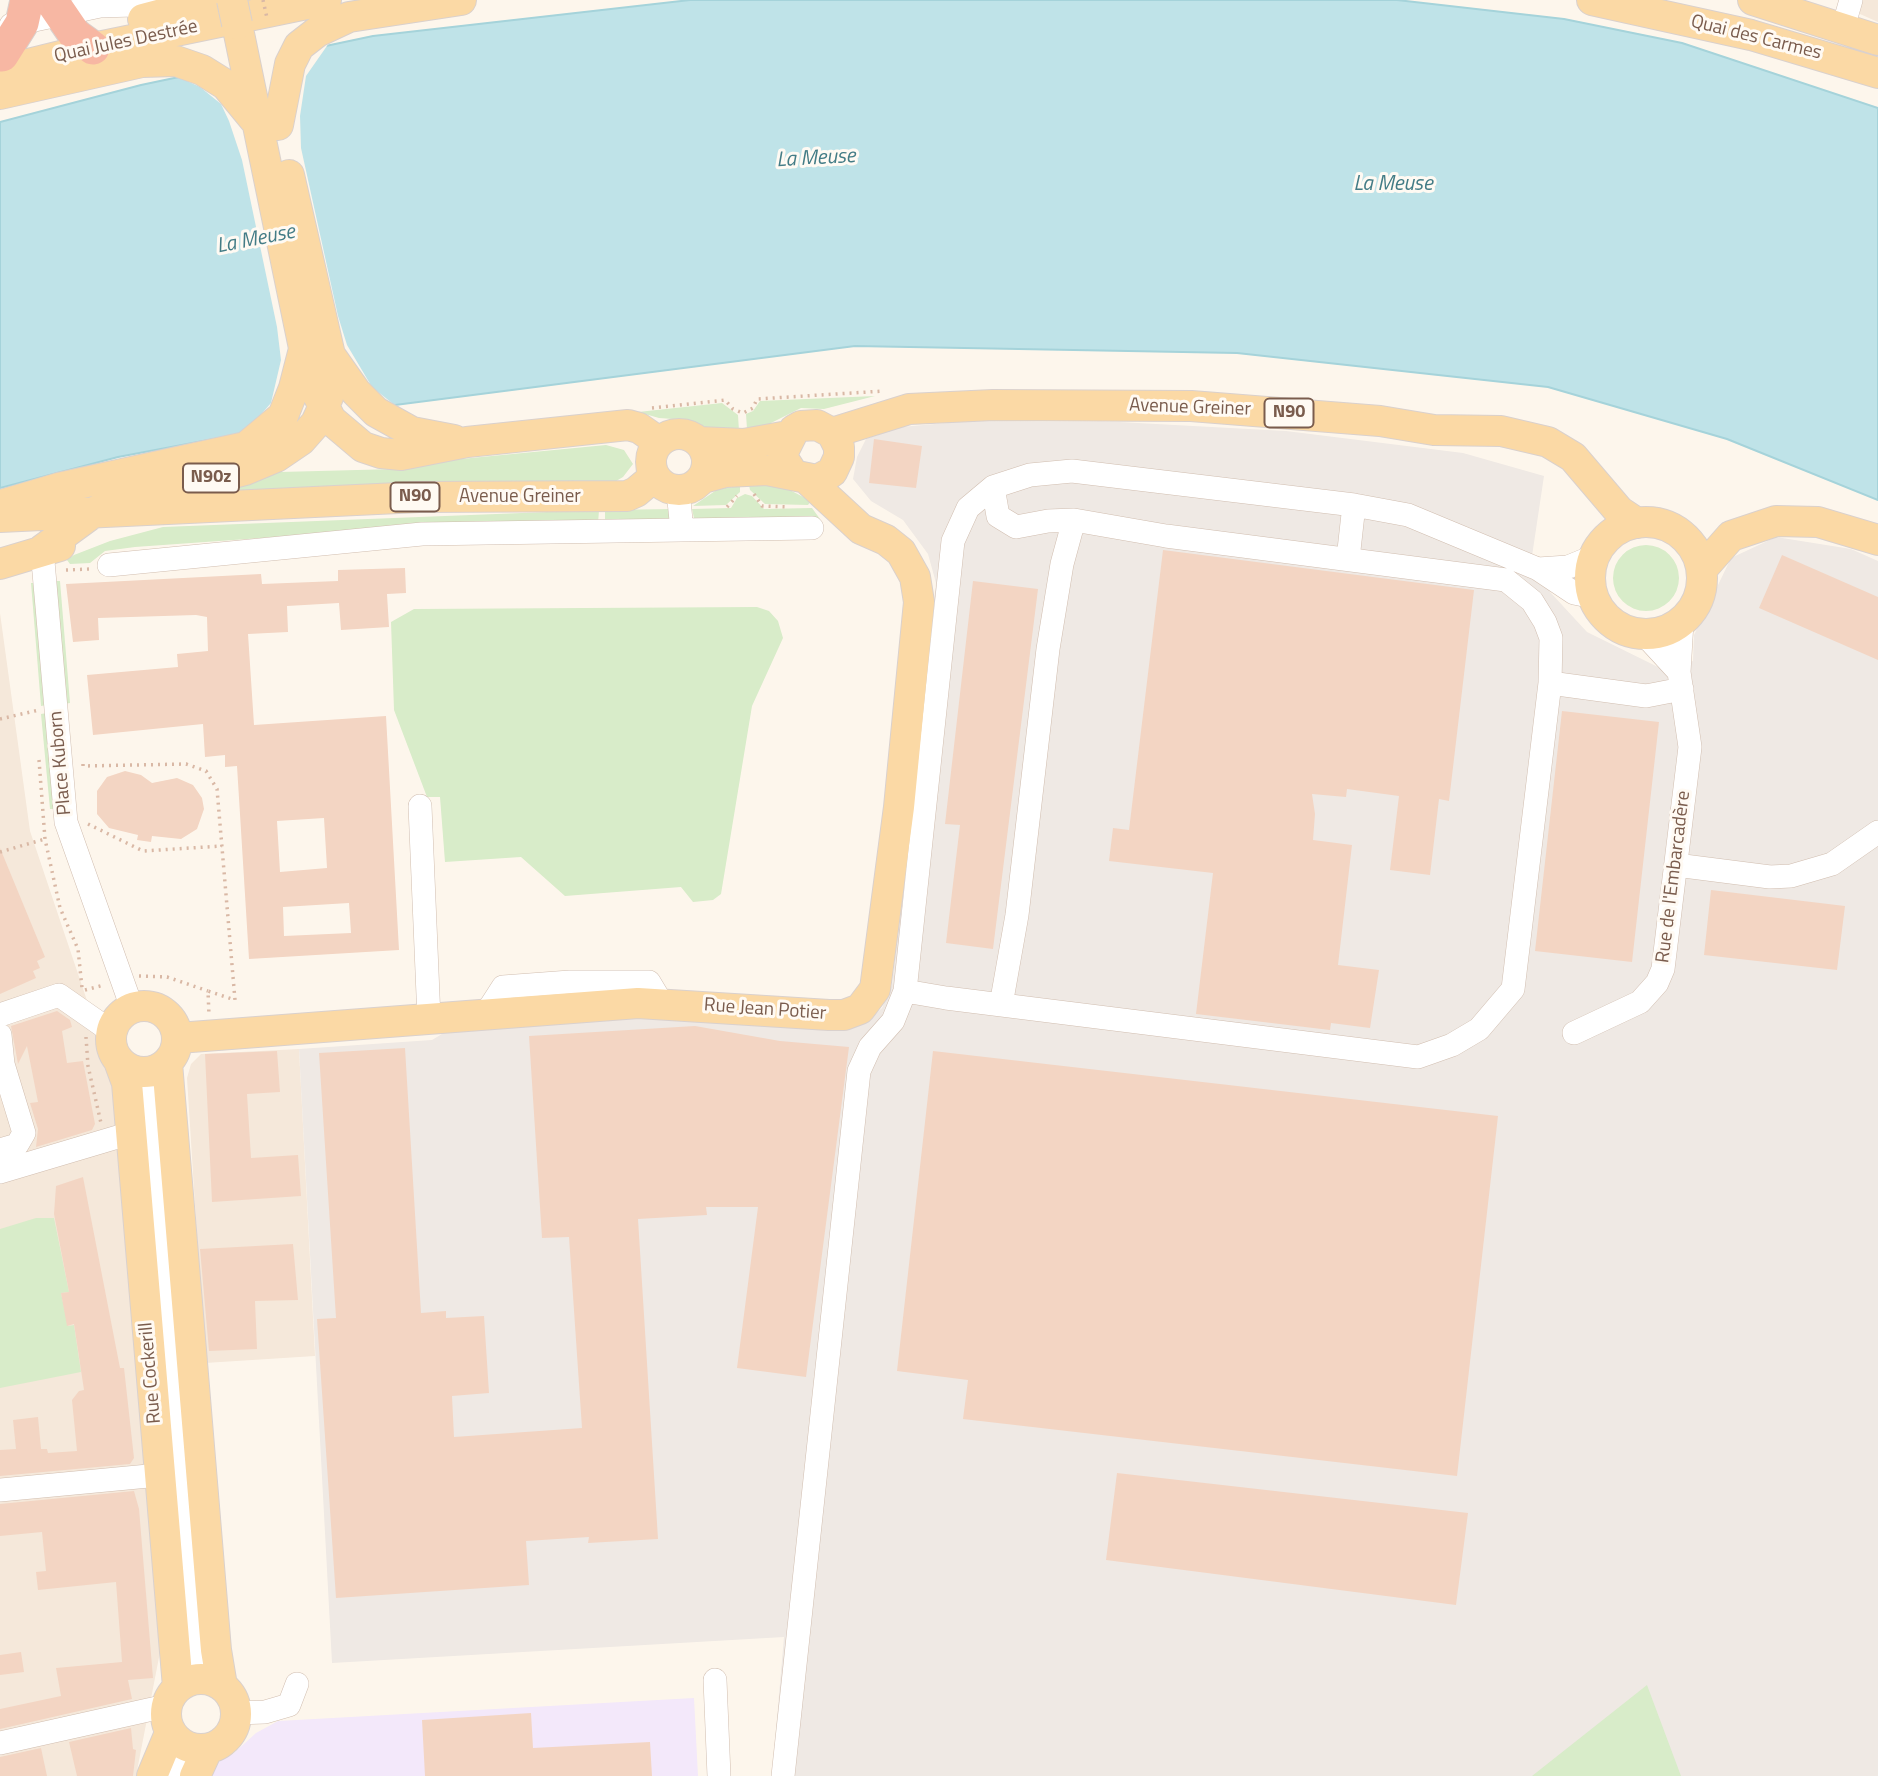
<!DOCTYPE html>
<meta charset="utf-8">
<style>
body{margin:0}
canvas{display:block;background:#fdf6ec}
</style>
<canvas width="1878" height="1776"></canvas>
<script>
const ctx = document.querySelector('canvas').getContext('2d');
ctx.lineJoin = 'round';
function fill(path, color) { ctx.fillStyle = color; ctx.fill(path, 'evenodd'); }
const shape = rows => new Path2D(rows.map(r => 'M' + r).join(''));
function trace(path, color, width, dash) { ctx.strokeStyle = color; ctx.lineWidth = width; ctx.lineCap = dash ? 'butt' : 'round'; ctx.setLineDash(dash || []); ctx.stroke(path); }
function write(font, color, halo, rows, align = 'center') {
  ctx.font = font + ' "Titillium Web",sans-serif'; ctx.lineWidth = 6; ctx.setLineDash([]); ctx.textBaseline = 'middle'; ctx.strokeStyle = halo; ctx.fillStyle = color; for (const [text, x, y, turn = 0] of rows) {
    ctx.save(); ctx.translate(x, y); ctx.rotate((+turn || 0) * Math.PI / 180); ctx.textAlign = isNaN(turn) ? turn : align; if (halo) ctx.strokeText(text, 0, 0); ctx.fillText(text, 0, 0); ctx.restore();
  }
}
const residential = shape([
 [1859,0,1878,0,1878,22,1860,14],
 [0,613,30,831,113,1078,161,1647,136,1776,0,1776],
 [299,1049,315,1356,205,1363,187,1078,191,1064,201,1054]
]);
const industrial = shape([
 [969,421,1119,422,1286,431,1463,453,1544,476,1532,556,1550,592,1587,632,1662,669,1693,661,1694,635,1731,558,1776,537,1851,549,1878,561,1878,1776,772,1776,784,1637,332,1663,299,1049,432,1040,447,1031,652,1015,849,1028,866,1022,882,1008,892,985,936,583,928,554,903,520,871,501,853,479,857,457,866,439,901,427]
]);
const education = shape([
 [694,1698,698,1776,208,1776,221,1760,233,1754,256,1733,278,1721]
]);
const green = shape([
 [875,396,824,409,801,408,763,427,747,429,746,414,753,411,760,401],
 [722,403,738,415,739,431,713,431,687,420,659,418,638,412],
 [606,445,624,450,633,464,623,477,611,484,150,499,241,473,396,469,409,464],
 [761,484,782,486,811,501,808,505,765,504,750,490,749,485],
 [740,486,740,492,726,505,693,506,718,489],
 [745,494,752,496,764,509,812,508,820,519,698,521,694,518,692,509,731,508,737,498],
 [674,509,666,523,605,525,605,510],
 [599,510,598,524,416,527,135,547,105,551,90,563,70,564,67,560,74,555,110,541,163,527],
 '1613 578a33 33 0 1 1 66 0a33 33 0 1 1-66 0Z',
 [54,581,60,581,70,703,64,704],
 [31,583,37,583,47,705,41,706],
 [757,607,769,611,778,621,783,638,752,706,721,894,713,900,693,902,681,887,565,896,521,857,445,862,440,797,427,797,394,710,391,622,414,609],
 [47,713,55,809,50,809,41,714],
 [36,1218,54,1218,69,1292,61,1293,68,1326,74,1325,81,1372,0,1388,0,1229],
 [1647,1685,1681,1776,1532,1776]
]);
const water = shape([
 [690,0,1397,0,1564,19,1682,43,1878,108,1878,500,1727,439,1548,387,1237,353,855,346,395,405,118,457,0,488,0,122,141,85,373,36,690,0]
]);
const pier = shape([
 [329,43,306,76,300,116,301,148,338,316,347,345,372,387,397,407,231,439,250,427,271,403,281,360,277,327,242,160,229,121,221,104,200,87,174,75]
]);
const building = shape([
 [874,439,922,446,916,488,869,483],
 [1163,550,1474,590,1449,801,1439,799,1430,875,1390,870,1399,796,1347,789,1346,797,1312,794,1315,814,1313,840,1352,845,1338,965,1379,970,1370,1028,1331,1023,1330,1030,1196,1014,1213,873,1109,861,1113,828,1129,830],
 [1782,555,1878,597,1878,660,1759,608],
 [405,568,406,593,387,594,389,627,341,630,339,603,287,606,288,632,248,634,254,725,386,716,399,950,249,959,237,766,225,767,225,755,205,757,203,724,93,735,87,675,178,667,177,654,208,651,207,617,196,615,98,618,99,640,73,642,66,584,261,574,262,584,338,581,338,570],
 [324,818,327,868,280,872,277,821],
 [349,903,351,933,284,936,283,907],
 [973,581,1038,589,993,949,946,943,960,825,945,824],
 [1562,711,1659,722,1632,962,1535,951],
 [125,771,141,775,152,783,177,778,193,785,202,798,204,809,197,829,181,839,152,836,151,842,137,840,138,835,109,828,97,814,97,791,107,777],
 [0,848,45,957,37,961,40,968,33,971,36,978,0,994],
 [1711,890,1845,906,1837,970,1704,955],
 [57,1011,70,1020,72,1027,62,1031,67,1063,83,1061,95,1124,92,1130,36,1147,38,1129,30,1103,38,1102,27,1046,18,1064,11,1026],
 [695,1026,780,1041,849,1047,806,1377,737,1368,758,1207,706,1207,707,1215,638,1219,658,1539,588,1543,589,1537,526,1541,529,1585,336,1598,317,1319,336,1318,319,1053,405,1048,421,1313,446,1311,446,1318,484,1316,489,1393,452,1396,454,1437,582,1428,569,1237,542,1238,529,1036],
 [277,1051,280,1092,247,1094,251,1158,298,1155,301,1196,212,1202,205,1054],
 [933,1051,1498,1116,1457,1476,963,1419,968,1380,897,1371],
 [83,1177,120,1368,124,1368,134,1458,130,1464,0,1476,0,1450,16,1449,13,1420,38,1417,41,1449,47,1449,48,1453,77,1451,72,1400,79,1391,84,1390,74,1324,67,1326,61,1293,69,1292,54,1214,56,1186],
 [293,1244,298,1300,255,1301,257,1349,209,1351,200,1249],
 [1117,1473,1468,1513,1456,1605,1106,1560],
 [134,1491,139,1509,153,1678,128,1680,132,1699,0,1729,0,1709,61,1696,56,1668,122,1662,116,1582,38,1590,36,1572,46,1571,42,1532,0,1536,0,1504],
 [21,1652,24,1672,0,1675,0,1655],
 [531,1713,533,1748,650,1742,652,1776,425,1776,422,1720],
 [131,1728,133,1749,136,1750,133,1776,77,1776,69,1742],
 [41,1748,47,1776,0,1776,0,1757]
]);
const path = shape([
 [652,408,725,400,733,409,743,413,753,408,757,399,884,391],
 [754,494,762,506,789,507],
 [727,507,737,496],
 [66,570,90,569],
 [0,719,39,710],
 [39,760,45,839,60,908,78,949,82,988],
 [83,764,83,766,186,764,206,771,217,789,235,1000,208,991,209,1015],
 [88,824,143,851,222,846],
 [0,852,45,839],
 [139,976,167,977,208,991],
 [85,990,104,985],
 [86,1037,88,1066,101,1123]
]);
const minor = shape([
 [11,25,100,6,167,4],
 [1843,28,1851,0],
 [993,487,998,516,1016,527,1048,521,1074,520,1166,536,1506,580,1532,601,1545,622,1551,638,1550,683,1513,989,1479,1029,1452,1045,1418,1057,946,998,905,991,953,541,968,508,993,487,1030,475,1072,471,1354,505,1408,515,1538,569],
 [678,491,682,530],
 [42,550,66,822,132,1008],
 [1348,559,1354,505],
 [109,565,422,534,812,528],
 [1594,597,1574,593,1538,569,1568,567,1595,556],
 [1644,634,1679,672],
 [1550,683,1646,696,1682,689],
 [420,806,429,1019],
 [1676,865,1770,877,1791,876,1832,864,1878,832],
 [1001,1005,1017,915,1048,649,1062,564,1074,520],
 [0,1015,59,995,112,1032],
 [485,1015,503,987,570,982,649,982,661,1002],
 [1574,1033,1640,1002,1657,983,1663,969,1690,747,1679,672,1682,622],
 [0,1035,3,1064,24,1133,17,1145,0,1150],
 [146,1072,199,1679],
 [0,1172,131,1133],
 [0,1490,159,1475],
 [715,1680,719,1776],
 [236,1713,265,1712,289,1705,297,1684],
 [0,1743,166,1706],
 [173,1776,184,1746],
 [783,1776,859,1071,870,1047,893,1021,905,991]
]);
const major = shape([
 [1592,0,1751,35,1878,73],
 [1753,0,1878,40],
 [143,19,215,0],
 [237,24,304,348,318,395,331,420,363,447,381,453,401,455,467,442,628,425,639,428,659,442],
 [0,71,93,48,326,0],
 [0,94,142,62,176,61,202,70,226,85,254,119],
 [278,125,290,64,299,46,317,32,349,17,461,0],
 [330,355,356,392,376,412,412,432,454,440],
 [832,433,909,409,993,405,1191,406,1380,421,1434,430,1501,431,1548,442,1573,457,1619,511,1637,523],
 '651 462a28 28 0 1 1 56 0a28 28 0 1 1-56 0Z',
 [699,442,744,444,788,436],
 [703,478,725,472,767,470,817,480,832,472,839,457,839,447,832,433,817,425,801,426,794,430,783,452,784,460,793,474],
 [5,504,59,488,246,447,283,416,294,388,304,349],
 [0,517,419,497,627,496,636,492,654,477],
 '1590 578a56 56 0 1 1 112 0a56 56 0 1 1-112 0Z',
 [42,550,94,512,112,504,245,470,276,457,301,440,316,423,328,397,330,355,289,175],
 [0,564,60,546],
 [1702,569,1731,536,1776,521,1818,522,1878,540],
 '111 1039a33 33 0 1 1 66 0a33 33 0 1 1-66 0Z',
 [178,1038,638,1003,829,1015,844,1015,860,1009,875,989,899,807,919,602,915,577,901,552,886,540,861,529,808,480],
 [119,1061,127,1083,178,1687],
 [167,1063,216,1650,222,1686],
 '166 1714a35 35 0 1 1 70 0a35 35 0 1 1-70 0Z',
 [152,1776,170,1733],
 [195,1776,207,1750]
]);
const highway = shape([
 [51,0,75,35,93,48],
 [2,55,22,23,27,0]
]);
const pathBridge = shape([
 [263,0,267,18]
]);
const majorBridge = shape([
 [232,0,237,24]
]);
const shields = [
 [1289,413,49],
 [211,478,56],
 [415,497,49]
];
const shieldNames = [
 ["N90",1289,413],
 ["N90z",211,478],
 ["N90",415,497]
];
const streetNames = [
 ["Quai des Carmes",1756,38,14],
 ["Quai Jules Destrée",126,42,-12],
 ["Avenue Greiner",1190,408,2],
 ["Avenue Greiner",520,497],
 ["Place Kuborn",61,763,-95],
 ["Rue de l'Embarcadère",1674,877,-83],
 ["Rue Jean Potier",765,1010,4],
 ["Rue Cockerill",151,1373,-95]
];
const waterNames = [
 ["La Meuse",816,159,-3],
 ["La Meuse",1393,185],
 ["La Meuse",256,240,-11]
];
fill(residential, '#f5e8da');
fill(industrial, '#efe9e4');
fill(education, '#f3e8fa');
fill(green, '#d8ecc9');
fill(water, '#bfe3e8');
trace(water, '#a5d3da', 2);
fill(pier, '#fdf6ec');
fill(building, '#f3d5c3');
trace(minor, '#d1beb0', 24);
trace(major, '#dad1cd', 32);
trace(highway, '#dad1cd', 35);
trace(path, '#d9b8a5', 3.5, [2, 5]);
trace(minor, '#fff', 23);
trace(major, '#fbd9a5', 30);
trace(highway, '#f7b7a3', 33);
trace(majorBridge, '#dad1cd', 32, []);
trace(pathBridge, '#d9b8a5', 3.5, [2, 5]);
trace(majorBridge, '#fbd9a5', 30);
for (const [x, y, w] of shields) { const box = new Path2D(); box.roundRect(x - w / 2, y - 14.5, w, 29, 5); ctx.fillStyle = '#fffaf3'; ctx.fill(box); trace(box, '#7a5c4d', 2); }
write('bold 18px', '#7a5c4d', null, shieldNames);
write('19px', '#7a5c4d', '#fffaf3', streetNames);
write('italic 21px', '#437c86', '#fffaf3', waterNames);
</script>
